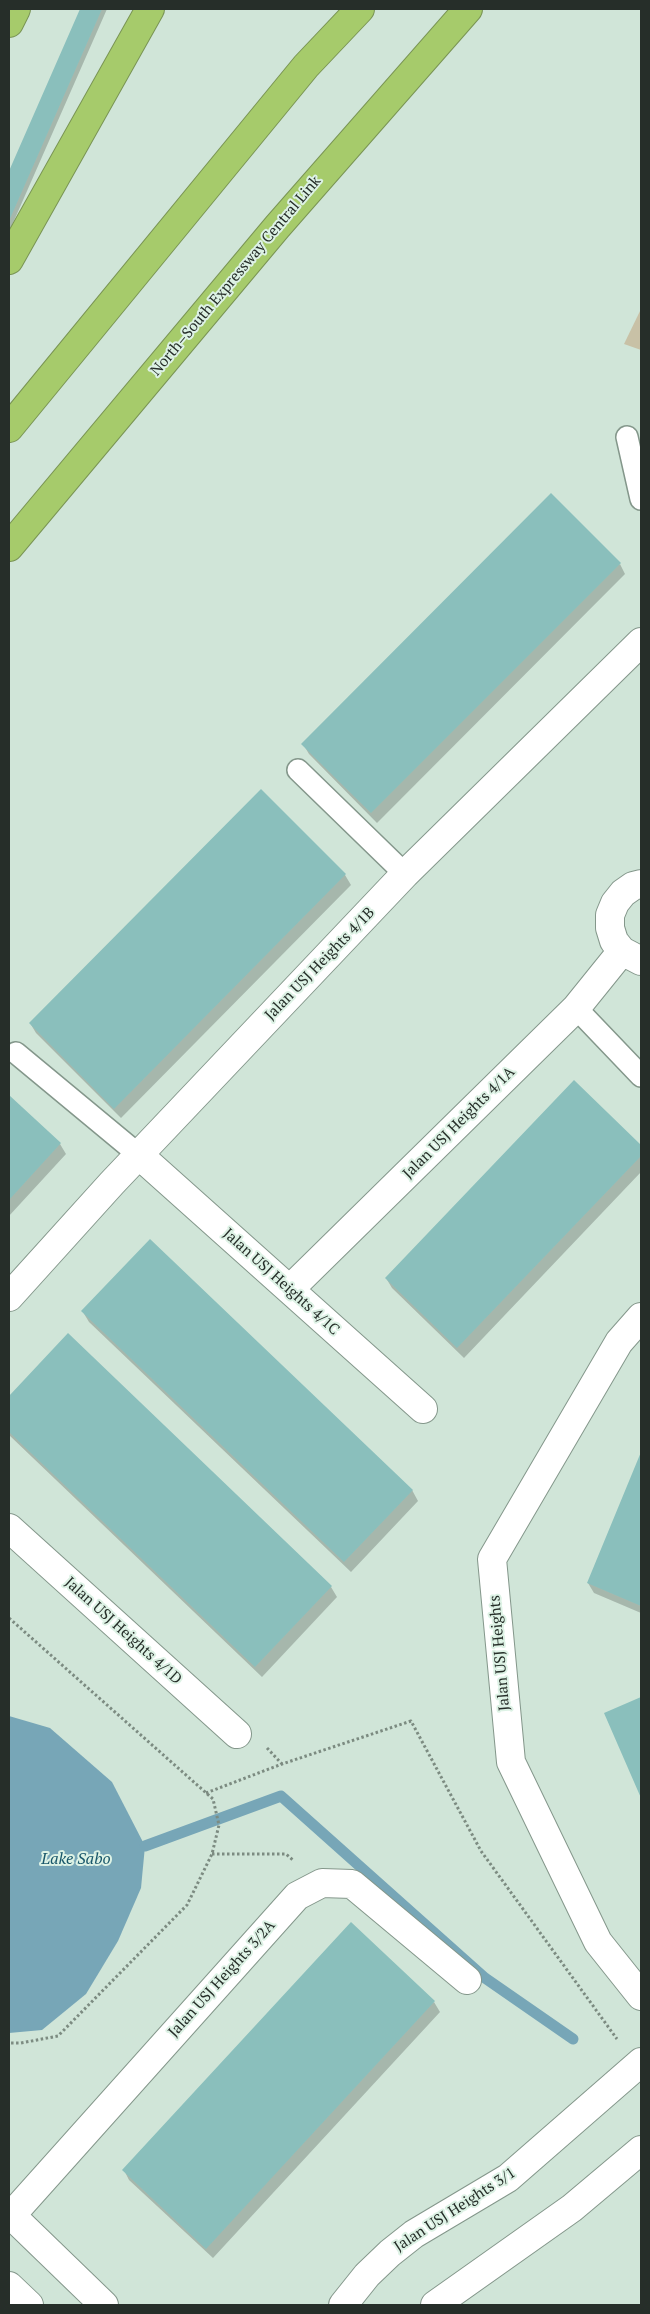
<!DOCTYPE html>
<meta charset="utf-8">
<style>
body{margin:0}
#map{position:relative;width:650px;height:2314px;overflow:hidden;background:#d0e5d8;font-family:"PT Serif",serif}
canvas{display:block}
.frame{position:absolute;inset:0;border:10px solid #262e29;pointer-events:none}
</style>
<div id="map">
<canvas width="650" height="2314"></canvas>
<div class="frame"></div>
</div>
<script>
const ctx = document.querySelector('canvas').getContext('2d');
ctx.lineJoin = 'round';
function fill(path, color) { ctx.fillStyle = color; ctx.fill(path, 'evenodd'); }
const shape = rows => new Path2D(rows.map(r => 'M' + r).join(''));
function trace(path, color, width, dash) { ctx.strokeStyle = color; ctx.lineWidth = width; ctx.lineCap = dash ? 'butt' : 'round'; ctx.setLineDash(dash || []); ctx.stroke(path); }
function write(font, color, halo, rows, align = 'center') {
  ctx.font = font + ' "PT Serif",serif'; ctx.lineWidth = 4; ctx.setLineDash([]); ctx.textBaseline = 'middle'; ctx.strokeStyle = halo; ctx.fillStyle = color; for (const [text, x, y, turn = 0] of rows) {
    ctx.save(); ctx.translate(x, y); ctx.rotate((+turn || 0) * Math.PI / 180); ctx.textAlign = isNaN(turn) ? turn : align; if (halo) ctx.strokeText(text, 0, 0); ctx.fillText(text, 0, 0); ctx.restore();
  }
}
const green = shape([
 [641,309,641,350,624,344]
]);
const water = shape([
 [9,1716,50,1728,112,1782,145,1846,141,1888,118,1941,86,1994,42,2030,9,2033]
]);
const shadow = shape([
 [81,9,107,9,9,232,9,174],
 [620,564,625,574,377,823,309,754,303,744],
 [261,790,345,875,351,885,121,1118,36,1033,30,1023],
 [574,1082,641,1147,641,1172,464,1358,392,1288,386,1278],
 [9,1097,60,1144,66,1154,9,1216],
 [83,1312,412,1490,418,1501,351,1572,89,1322],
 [68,1335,331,1587,337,1597,262,1677,9,1435,9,1398],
 [641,1455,641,1613,594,1593,588,1583],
 [641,1698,641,1795,605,1714],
 [434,2002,440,2012,213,2258,129,2180,124,2170]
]);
const stream = shape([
 [145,1846,281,1796,485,1978,573,2039]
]);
const building = shape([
 [80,9,102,9,9,221,9,171],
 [551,493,621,563,371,813,301,744],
 [261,789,346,874,114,1109,29,1023],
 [574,1080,641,1145,641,1156,457,1348,385,1278],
 [9,1095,61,1143,9,1200],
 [150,1239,413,1490,344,1562,81,1311],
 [68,1333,332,1586,255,1667,9,1432,9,1396],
 [641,1452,641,1606,587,1583],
 [641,1697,641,1798,604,1713],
 [351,1922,435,2001,206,2249,122,2170]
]);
const path = shape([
 [9,1618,213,1799,219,1825,212,1854,187,1905,58,2036,21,2043,9,2043],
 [267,1748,282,1764],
 [206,1793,282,1764,411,1721,481,1851,617,2039],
 [212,1854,286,1854,294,1861]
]);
const lane = shape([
 [627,437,641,499],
 [298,770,405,874],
 [576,1008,641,1076],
 [16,1053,139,1155]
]);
const street = shape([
 [641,884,633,886,623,893,615,903,610,915,610,928,614,941,622,951,641,961],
 [139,1155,423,1409],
 [290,1289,576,1008,622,951],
 [9,1297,112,1183,405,874,641,642],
 [641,1317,619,1342,492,1559,511,1762,598,1942,641,1996],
 [9,1528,237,1734],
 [11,2215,104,2305],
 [9,2218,297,1896,322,1883,352,1884,467,1980],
 [9,2286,29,2305],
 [343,2305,367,2275,390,2253,414,2234,508,2178,641,2062],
 [435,2305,572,2208,641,2150]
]);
const highway = shape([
 [9,23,16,9],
 [9,260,150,9],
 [9,428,306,66,360,9],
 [9,547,277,227,468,9]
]);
const streetNames = [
 ["North–South Expressway Central Link",236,276,-50],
 ["Jalan USJ Heights 4/1B",320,964,-46],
 ["Jalan USJ Heights 4/1A",459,1123,-45],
 ["Jalan USJ Heights 4/1C",281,1282,42],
 ["Jalan USJ Heights 4/1D",123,1631,42],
 ["Jalan USJ Heights",500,1653,-95],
 ["Jalan USJ Heights 3/2A",222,1979,-48],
 ["Jalan USJ Heights 3/1",455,2210,-33]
];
const waterNames = [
 ["Lake Sabo",76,1859]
];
fill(green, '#c8c1a6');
fill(water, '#77a6b7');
fill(shadow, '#0003');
trace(stream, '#77a6b7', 11);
fill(building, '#8abfbc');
trace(lane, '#84978b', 24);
trace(street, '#84978b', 30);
trace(highway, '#799454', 30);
trace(path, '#7c8b81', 3, [2.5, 2.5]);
trace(lane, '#fff', 21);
trace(street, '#fff', 28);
trace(highway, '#a6cb6b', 28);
write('15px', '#262e29', '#ddf2e5', streetNames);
write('italic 16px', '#19576a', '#ddf2e5', waterNames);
</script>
